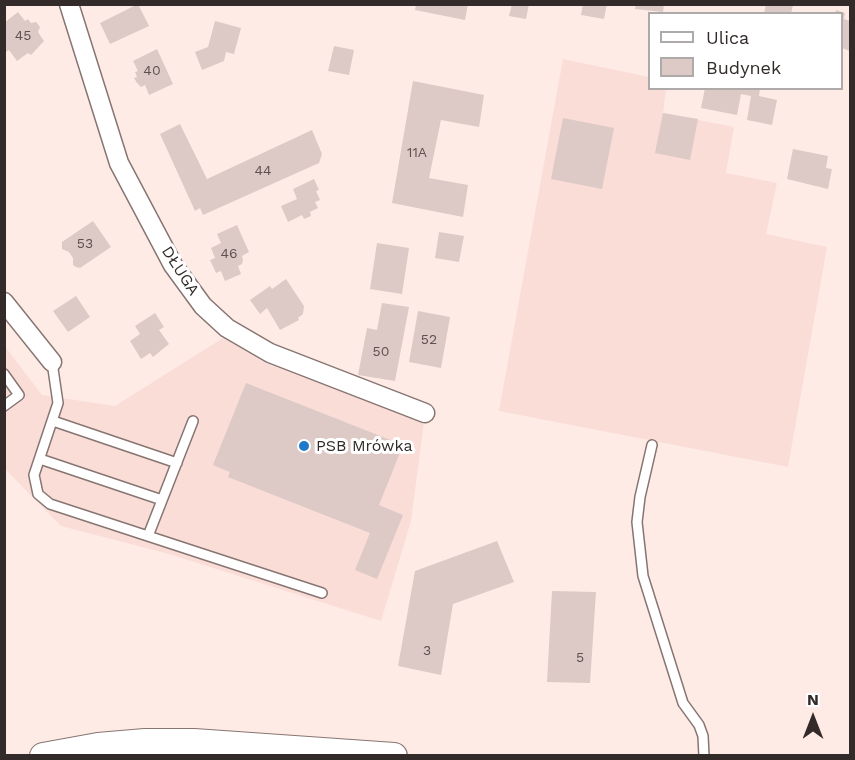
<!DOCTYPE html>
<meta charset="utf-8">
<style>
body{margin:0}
#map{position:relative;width:855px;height:760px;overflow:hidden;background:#ffebe6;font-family:"Work Sans",sans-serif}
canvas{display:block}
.frame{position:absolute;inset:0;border:6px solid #322b29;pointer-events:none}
.legend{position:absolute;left:648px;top:12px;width:195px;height:78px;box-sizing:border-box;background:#fff;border:2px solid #adaaa9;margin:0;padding:8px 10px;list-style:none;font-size:18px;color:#322b29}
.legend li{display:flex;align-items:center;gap:12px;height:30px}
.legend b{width:30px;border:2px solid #adaaa9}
.north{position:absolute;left:783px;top:688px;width:60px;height:60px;-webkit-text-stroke:4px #fff;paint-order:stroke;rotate:0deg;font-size:16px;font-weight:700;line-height:24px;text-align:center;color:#322b29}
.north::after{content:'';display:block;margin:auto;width:21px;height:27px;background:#322b29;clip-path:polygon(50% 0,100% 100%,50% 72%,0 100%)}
</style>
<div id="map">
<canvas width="855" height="760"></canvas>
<div class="frame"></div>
<ul class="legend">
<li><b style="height:8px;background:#fff"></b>Ulica</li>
<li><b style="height:16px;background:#ddc9c5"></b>Budynek</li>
</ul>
<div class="north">N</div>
</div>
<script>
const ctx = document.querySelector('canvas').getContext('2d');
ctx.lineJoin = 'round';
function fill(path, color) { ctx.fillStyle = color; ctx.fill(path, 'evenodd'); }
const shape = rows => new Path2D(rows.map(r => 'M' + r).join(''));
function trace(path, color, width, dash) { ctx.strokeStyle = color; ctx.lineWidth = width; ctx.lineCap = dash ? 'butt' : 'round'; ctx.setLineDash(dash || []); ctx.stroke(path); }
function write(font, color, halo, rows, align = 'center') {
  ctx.font = font + ' "Work Sans",sans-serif'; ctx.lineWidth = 6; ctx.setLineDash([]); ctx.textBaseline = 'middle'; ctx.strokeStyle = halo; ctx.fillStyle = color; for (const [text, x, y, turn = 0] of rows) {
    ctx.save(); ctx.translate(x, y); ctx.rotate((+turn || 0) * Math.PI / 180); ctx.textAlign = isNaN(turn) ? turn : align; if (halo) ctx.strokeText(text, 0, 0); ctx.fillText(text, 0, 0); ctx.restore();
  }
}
const built = shape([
 [563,59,649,77,650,88,666,89,663,113,734,127,726,173,777,183,766,234,827,247,788,467,499,411],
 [223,338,265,363,424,422,411,521,381,621,169,554,61,526,5,469,4,345,42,395,115,406]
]);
const building = shape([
 [138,4,149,26,110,44,100,23],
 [416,4,468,4,465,20,415,10],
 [512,4,529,4,526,19,509,16],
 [583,4,607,4,604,19,581,15],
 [636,4,664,4,663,12,635,9],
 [766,4,789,4,793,5,791,14,764,14],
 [836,10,845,13,844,19,850,21,850,51,842,48,842,14,835,14],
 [18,12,25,21,28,19,31,23,36,22,40,27,38,32,44,41,31,55,28,53,17,61,9,50,4,53,4,23],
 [215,21,241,28,234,54,226,52,224,61,202,70,195,52,208,47],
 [334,46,354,50,349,75,328,71],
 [157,49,173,84,149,95,145,85,141,87,137,83,134,78,137,77,135,72,138,71,133,61],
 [413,81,484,95,479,127,441,120,429,178,468,185,463,217,392,203],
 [705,88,760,88,759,96,777,100,772,125,747,120,751,96,741,94,737,115,701,108],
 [663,113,698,119,690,160,655,153],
 [563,118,614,128,602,189,551,179],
 [180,124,207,179,312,130,322,154,319,163,203,215,200,208,195,211,160,134],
 [793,149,828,156,826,168,832,169,828,189,787,179],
 [314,179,319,190,316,191,320,200,315,202,318,208,310,212,311,216,304,219,302,215,288,222,281,206,297,199,293,189],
 [93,221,111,247,80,268,76,267,73,265,73,258,69,252,62,249,62,242],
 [237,225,249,252,242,256,243,260,242,264,238,266,241,274,225,281,221,271,216,273,210,260,215,258,211,248,221,243,217,234],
 [439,232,464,236,459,262,435,258],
 [377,243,409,248,402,294,370,289],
 [286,279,304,306,303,314,298,318,299,320,280,330,267,308,260,314,250,300,270,286,272,289],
 [76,296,90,317,68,332,53,311],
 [382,303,409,307,395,381,358,375,367,328,377,330],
 [418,311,450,317,441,368,409,362],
 [155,313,164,327,159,330,169,344,153,357,150,353,141,359,130,341,140,334,135,326],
 [246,383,403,445,379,505,403,515,377,579,355,570,370,533,228,477,230,472,213,465],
 [497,541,514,582,453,604,441,675,398,666,415,571],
 [552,591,596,592,590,683,547,682]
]);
const service = shape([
 [52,362,58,403,34,475,38,494,50,504,322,593],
 [4,374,19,395,4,406],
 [53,421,177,463],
 [652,445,640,497,637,522,643,576,683,703,699,725,703,736,704,756],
 [40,459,162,500],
 [148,536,193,421]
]);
const minor = shape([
 [69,4,119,163,173,265,203,306,227,328,270,353,425,413],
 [4,302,52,362]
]);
const secondary = shape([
 [43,756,98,746,145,742,194,742,394,756]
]);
const markers = [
 [304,446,6,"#217ac7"]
];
const numberNames = [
 ["45",23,36],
 ["40",152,71],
 ["11A",417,153],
 ["44",263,171],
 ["53",85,244],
 ["46",229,254],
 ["52",429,340],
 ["50",381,352],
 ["3",427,651],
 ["5",580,658]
];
const streetNames = [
 ["DŁUGA",180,271,57]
];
const poiNames = [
 ["PSB Mrówka",316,446]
];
fill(built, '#faddd7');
fill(building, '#ddc9c5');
trace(service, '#877572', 12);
trace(minor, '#877572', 21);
trace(secondary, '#877572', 28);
trace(service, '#fff', 9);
trace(minor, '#fff', 18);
trace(secondary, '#fff', 26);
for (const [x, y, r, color] of markers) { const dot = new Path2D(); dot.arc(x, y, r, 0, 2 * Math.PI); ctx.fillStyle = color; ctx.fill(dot); trace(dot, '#fff', 2); }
write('14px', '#5d5250', null, numberNames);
write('16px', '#322b29', '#fff', streetNames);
write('16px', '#322b29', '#fff', poiNames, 'left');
</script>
